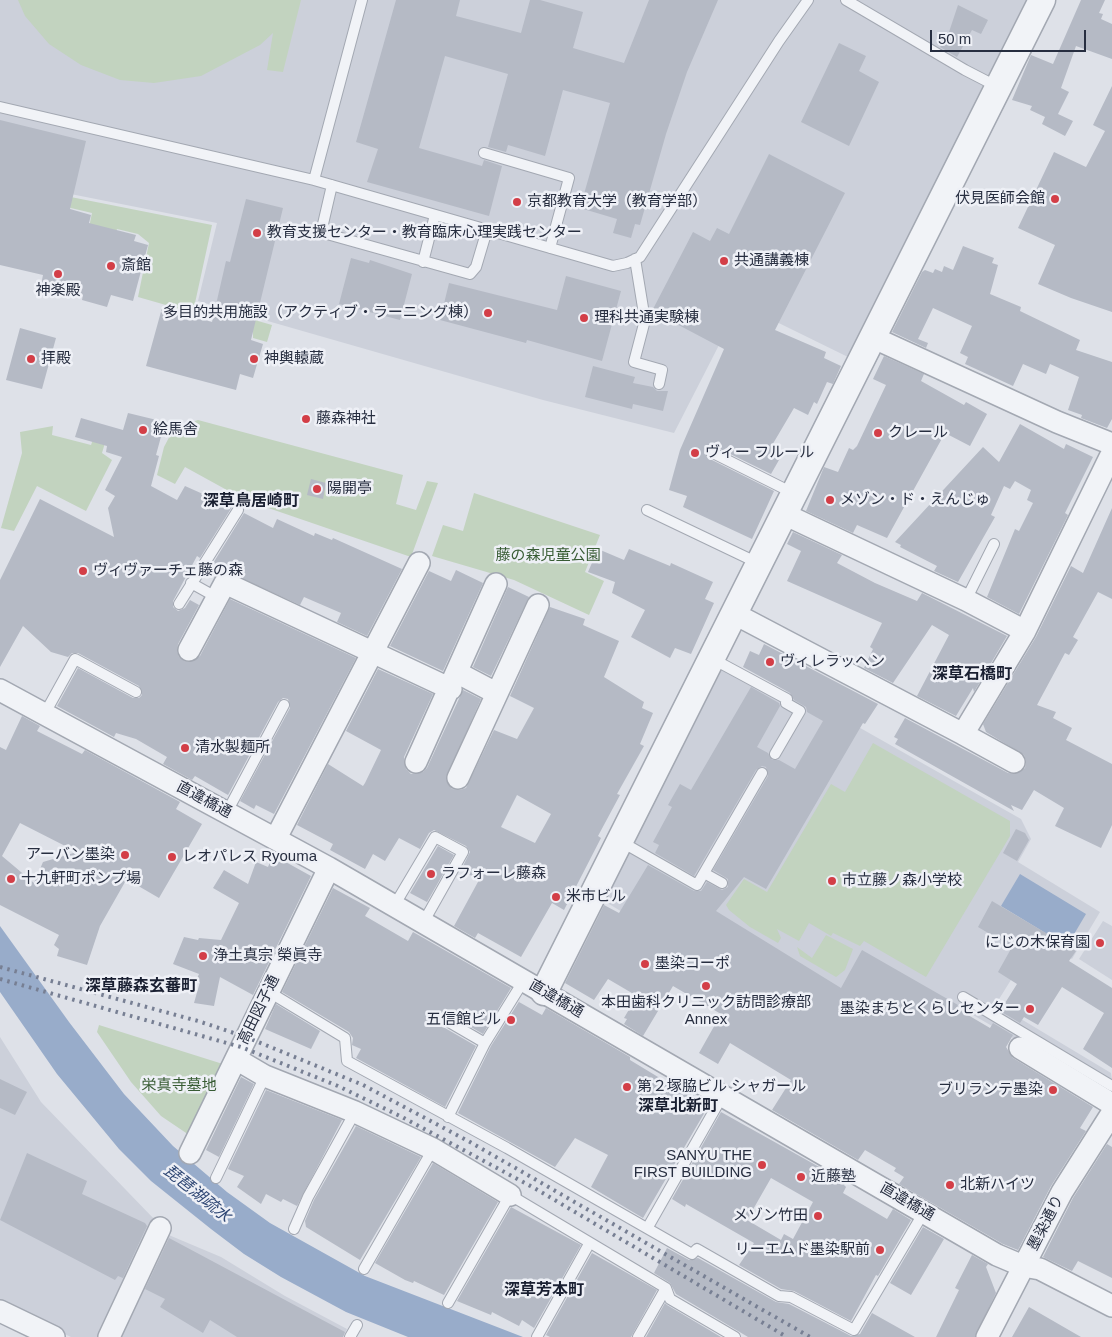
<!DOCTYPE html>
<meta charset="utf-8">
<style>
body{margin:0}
#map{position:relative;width:1112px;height:1337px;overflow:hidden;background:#dee1e8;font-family:Helvetica,sans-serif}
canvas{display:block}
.scale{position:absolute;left:930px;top:30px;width:156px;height:22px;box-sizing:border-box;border:2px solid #272e40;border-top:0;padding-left:6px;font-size:15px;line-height:18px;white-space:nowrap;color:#272e40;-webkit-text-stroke:4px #eef0f6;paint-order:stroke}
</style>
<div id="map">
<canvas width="1112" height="1337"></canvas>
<div class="scale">50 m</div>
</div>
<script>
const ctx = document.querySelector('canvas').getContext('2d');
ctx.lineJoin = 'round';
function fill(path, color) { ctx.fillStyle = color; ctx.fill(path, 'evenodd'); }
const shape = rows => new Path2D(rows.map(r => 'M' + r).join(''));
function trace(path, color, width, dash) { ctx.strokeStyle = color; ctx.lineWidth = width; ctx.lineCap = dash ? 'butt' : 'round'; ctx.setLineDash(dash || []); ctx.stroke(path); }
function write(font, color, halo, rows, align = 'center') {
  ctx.font = font + ' Helvetica,"Noto Sans JP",sans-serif'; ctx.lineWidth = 5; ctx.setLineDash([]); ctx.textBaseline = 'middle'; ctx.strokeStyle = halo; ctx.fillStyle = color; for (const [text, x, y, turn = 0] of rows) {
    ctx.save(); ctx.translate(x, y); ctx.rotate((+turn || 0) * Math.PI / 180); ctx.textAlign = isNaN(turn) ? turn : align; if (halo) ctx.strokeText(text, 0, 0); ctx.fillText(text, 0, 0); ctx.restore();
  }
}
const built = shape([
 [0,0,1027,0,848,357,740,304,674,433,543,400,198,301,217,223,0,180],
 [724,661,781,691,785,691,809,699,1021,819,1031,839,1018,862,1100,912,1072,959,1037,938,996,1004,1111,1073,1112,1080,1107,1092,959,1007,913,1087,604,901],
 [1103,921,1112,926,1112,980,1079,959],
 [0,1037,41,1102,155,1220,101,1337,71,1337,0,1303],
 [164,1233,221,1257,285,1296,347,1329,343,1337,115,1337]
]);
const green = shape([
 [18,0,301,0,283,72,267,70,273,33,260,45,201,76,154,83,120,80,81,65,49,44,25,16],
 [0,183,212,225,195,303,272,325,267,342,253,338,253,330,138,297,149,243,138,234,117,229,113,244,87,237,92,213,37,200],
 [198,420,403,475,396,504,416,510,427,481,438,483,411,557,245,500,185,467,175,484,157,475,164,447,174,428],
 [53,426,52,435,91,445,95,434,107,436,102,453,112,460,86,511,37,486,14,531,1,528,22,453,20,432],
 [474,493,600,535,585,572,604,581,589,615,514,580,432,556,443,525,463,531],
 [873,743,1010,821,1010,836,926,977,864,941,860,946,833,933,831,936,809,923,799,941,777,929,781,938,778,943,750,927,729,910,726,905,744,879,767,892,831,784,845,792],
 [826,935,853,949,845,970,836,977,800,956,797,947,812,958],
 [99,1025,226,1065,192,1137,161,1116,131,1082,97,1032]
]);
const water = shape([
 [1020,874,1086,914,1067,946,1001,906],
 [0,926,69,1022,124,1094,173,1146,227,1192,270,1223,365,1276,523,1337,408,1337,346,1312,281,1277,244,1254,211,1229,151,1181,119,1149,57,1074,0,992]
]);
const building = shape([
 [396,0,460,0,456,16,521,33,530,0,540,0,583,12,573,48,624,63,649,0,718,0,687,72,666,134,640,225,635,224,631,238,613,233,617,219,580,208,610,103,563,90,545,156,508,145,506,152,488,147,508,74,445,56,419,148,482,166,484,160,502,166,489,216,367,182,378,149,356,142],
 [1081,0,1105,0,1099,13,1103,14,1101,19,1112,24,1112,59,1076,46,1061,88,1069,92,1058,114,1073,121,1065,136,1042,124,1045,117,1030,110,1032,106,1012,100,1031,55,1053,64],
 [958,5,988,20,981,34,972,30,957,57,940,47,947,38],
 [839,43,866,56,859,71,879,82,849,146,801,122],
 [1112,86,1112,312,1071,298,1038,284,1055,245,1018,228,1054,152,1086,167,1105,131,1093,125],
 [0,120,86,141,70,209,91,215,89,223,136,235,134,241,148,245,133,301,111,295,107,307,82,300,83,295,41,285,43,275,0,265],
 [769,154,845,193,775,330,826,352,824,358,841,366,833,384,827,382,817,404,814,402,808,415,794,408,771,447,783,453,771,474,714,446,705,449,704,453,708,458,774,491,752,539,683,507,687,496,669,490,680,450,724,349,652,311,693,232,710,241,717,228,729,234],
 [246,199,283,208,251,340,263,344,253,378,240,374,236,390,146,366,162,308,212,322,226,261,230,262],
 [963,246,994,258,992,263,998,265,990,294,1021,307,1020,311,1080,340,1076,350,1112,362,1112,419,1107,428,1081,418,1082,415,1068,410,1079,377,1050,364,1046,374,1023,364,1013,386,965,364,968,357,960,353,972,326,933,308,918,339,928,343,926,348,892,332,922,272,925,270,933,273,935,269,942,272,944,266,953,270],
 [351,258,369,263,370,260,412,274,400,320,339,304],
 [566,276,621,291,602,361,527,340,526,343,440,320,449,283,557,310],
 [20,328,56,338,42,389,6,380],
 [884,356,924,374,921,381,964,405,966,402,987,414,970,446,945,433,887,538,857,525,853,533,806,511,824,467,838,472,849,448,853,450,857,446,886,385,873,379],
 [593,366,635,377,633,383,653,387,657,391,668,391,663,411,633,404,632,409,585,397],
 [128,413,165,422,156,455,159,456,151,486,177,500,185,486,232,507,200,558,197,556,173,601,173,607,178,611,185,608,190,600,199,605,178,644,177,651,179,657,189,662,200,656,230,599,356,658,274,814,256,805,254,809,240,801,290,708,288,699,283,698,278,702,228,795,195,776,192,780,163,764,167,757,136,739,116,733,114,737,57,706,78,668,133,698,139,698,142,695,139,686,78,653,72,653,68,657,51,652,23,626,0,667,0,580,40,499,114,537,108,508,115,496,105,490,122,457,106,452,107,446,75,437,81,418,123,430],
 [1020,424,1064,449,1066,444,1093,457,1065,513,1068,515,1019,614,987,597,1015,529,1019,531,1033,503,1027,500,1031,490,1015,481,1010,489,1004,486,991,515,995,517,958,582,934,571,937,566,900,547,901,545,895,542,983,447,999,462],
 [311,479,326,483,323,499,307,495],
 [1112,508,1112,599,1098,592,1073,637,1078,640,1069,655,1065,653,1037,705,1056,712,1053,718,1072,728,1066,740,1112,764,1112,825,1101,848,1055,826,1064,808,1034,790,1022,810,1011,805,1014,811,895,744,898,739,894,737,905,718,1008,773,1015,774,1025,768,1026,761,1024,755,986,732,983,724,1036,637,1071,566,1083,573],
 [244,513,273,528,277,519,314,536,315,533,332,540,333,538,402,569,367,636,337,622,341,613,304,597,300,605,212,565],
 [793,532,842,555,837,563,875,583,917,601,922,593,1007,636,974,692,973,688,956,716,917,696,949,635,932,625,893,683,864,668,873,649,870,647,882,623,787,581,801,551,787,544],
 [598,549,624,560,629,549,670,566,671,563,713,582,705,599,714,603,691,654,675,648,670,658,631,637,645,610,612,593,615,582,588,572],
 [456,570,483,583,443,671,390,646,429,571,451,581],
 [508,587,529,597,491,676,473,667],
 [550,607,585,619,583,625,619,641,604,677,644,702,642,708,653,713,640,744,644,746,617,794,620,795,598,836,601,838,564,910,552,903,521,957,478,933,475,938,454,926,479,880,461,870,470,852,466,846,434,830,429,833,420,849,399,838,385,861,373,854,365,869,330,850,333,844,297,825,328,764,363,786,365,783,381,750,346,731,378,669,433,694,404,757,406,769,411,774,423,772,427,768,463,690,481,699,446,779,452,789,460,790,466,788,494,730,517,739,534,708,510,696],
 [517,795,551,814,535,843,501,827],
 [764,644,878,704,865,724,863,723,766,889,744,877,716,911,841,988,862,950,958,1005,956,1008,990,1028,993,1023,1013,1035,1006,1047,1013,1058,1093,1107,1080,1128,1086,1131,1051,1186,1018,1250,1003,1244,899,1184,904,1177,894,1171,896,1168,865,1150,858,1160,772,1110,791,1080,730,1043,718,1064,699,1053,721,1014,673,986,643,1036,624,1024,627,1019,624,1018,637,996,608,979,594,1000,565,983,604,905,619,913,648,865,694,891,701,891,707,882,722,890,728,887,728,879,713,870,768,776,766,767,762,766,756,770,694,876,655,853,659,845,653,842,672,807,668,805,680,784,691,790,751,687,779,703,780,706,757,747,768,753,772,760,779,760,795,769,823,721,807,712,806,707,794,700,790,693,743,667,750,651,759,655],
 [22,716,40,726,37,731,82,754,85,750,180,802,176,809,202,824,159,898,128,880,125,882,100,926,87,965,57,956,59,949,54,945,59,935,0,905,0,747,6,750],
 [20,823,77,852,43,862,34,883,2,856],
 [1016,829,1025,833,1029,840,1017,861,1003,853],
 [438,846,454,855,427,902,410,893],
 [273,855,311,876,253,995,220,977,214,1006,194,1003,200,982,196,981,199,974,173,964,184,937,198,940,199,938,221,940,239,903,213,888,224,870,248,884,256,862,268,867],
 [333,888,370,908,365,916,408,941,413,932,511,988,483,1034,445,1012,439,1012,436,1015,438,1024,476,1046,445,1107,356,1058,361,1049,352,1045,353,1038,349,1032,282,992],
 [992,901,1076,951,1069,961,1112,988,1112,1068,1083,1049,1104,1013,1062,987,1038,1025,1024,1017,1020,1023,1000,1011,1017,984,998,972,1012,947,978,927],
 [520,1000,519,1002,542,1015,546,1008,630,1057,630,1060,668,1083,669,1081,709,1105,643,1218,591,1187,608,1155,575,1138,555,1167,458,1113,491,1046],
 [276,1004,320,1031,311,1049,265,1029],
 [241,1077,254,1084,219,1157,206,1150],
 [0,1079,27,1092,15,1115,0,1108],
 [266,1090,342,1120,297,1206,283,1199,281,1202,266,1194,261,1204,237,1187,244,1176,228,1169],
 [721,1112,846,1182,844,1185,846,1187,843,1193,887,1219,893,1209,911,1220,878,1276,876,1275,851,1321,794,1291,781,1289,739,1265,754,1243,686,1204,685,1207,672,1199],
 [771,1178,813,1202,793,1239,784,1234,781,1240,747,1220],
 [356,1126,421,1157,360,1260,306,1227,305,1221,314,1200],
 [1107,1144,1112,1147,1112,1278,1078,1261,1072,1271,1043,1257,1073,1198],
 [27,1153,87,1181,82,1194,145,1223,147,1226,123,1278,118,1276,115,1280,0,1220],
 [433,1163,498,1202,444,1295,414,1281,413,1283,405,1280,375,1263],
 [511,1207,581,1245,534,1328,522,1320,519,1326,492,1312,491,1315,457,1301],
 [923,1227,944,1239,911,1295,890,1283],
 [169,1238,345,1332,343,1337,237,1337,210,1320,203,1333,160,1307,165,1299,145,1289],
 [667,1248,689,1260,698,1258,776,1302,789,1304,851,1336,860,1334,872,1313,915,1337,748,1337,676,1294,670,1283,654,1273],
 [592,1253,657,1290,631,1337,550,1337,546,1335],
 [972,1255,988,1264,986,1267,996,1293,975,1337,936,1337,959,1290,955,1288],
 [665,1303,667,1305,721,1337,646,1337],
 [1029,1307,1081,1337,1012,1337]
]);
const service = shape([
 [846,0,965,70,998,87],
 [0,107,314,180,613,266,627,263,640,257,779,41,808,0],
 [484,153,569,178,550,248],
 [314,180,362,0],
 [332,185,323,224,327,234,470,274,476,267,487,230],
 [635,259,645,320,634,362,662,370,659,384],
 [423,262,435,215],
 [711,452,793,493],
 [647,510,758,563],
 [191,583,216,597],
 [966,600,994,544],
 [179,604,238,510],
 [711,658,787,699,786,703,800,711,775,754],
 [44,715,75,659,136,692],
 [227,812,284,705],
 [620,841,697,885,762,773],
 [704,873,722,883],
 [394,906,435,837,463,852,423,923],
 [269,992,345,1038,347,1061,507,1148,692,1254,697,1249,779,1296,791,1297,854,1330,924,1212],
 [963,997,1112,1086],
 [442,1018,485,1043],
 [448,1117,485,1043,524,980],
 [216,1178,265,1076],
 [648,1227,723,1095],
 [294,1229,308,1197,355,1112],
 [364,1269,433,1149],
 [448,1303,510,1195,666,1288,670,1299,735,1337],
 [350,1337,357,1325],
 [537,1337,589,1244],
 [638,1337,666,1288]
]);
const minor = shape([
 [872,337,1057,422,1112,444],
 [784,514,966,600,1025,631],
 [733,613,963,734,1025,631,1112,453],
 [189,650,225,583,451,689],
 [458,673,496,693],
 [0,690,329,868,997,1255,1023,1266,1040,1269,1112,1306],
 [963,734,1014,762],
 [416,762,496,584],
 [458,778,538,605],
 [276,838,419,563],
 [1020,1048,1112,1104],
 [236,1059,265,1076,355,1112,433,1149,510,1195],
 [190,1153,329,868],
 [0,1311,54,1337],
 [109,1337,160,1228],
 [987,1337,1062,1192,1112,1113]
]);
const tertiary = shape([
 [544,992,1042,0]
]);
const rail = shape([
 [0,967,198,1021,246,1037,363,1085,470,1142,810,1337],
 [0,979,241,1047,338,1086,402,1117,536,1189,787,1337]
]);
const markers = [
 [1055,199,5,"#d33e47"],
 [517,202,5,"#d33e47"],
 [257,233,5,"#d33e47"],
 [724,261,5,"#d33e47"],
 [111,266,5,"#d33e47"],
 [58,274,5,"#d33e47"],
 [488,313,5,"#d33e47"],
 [584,318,5,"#d33e47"],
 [31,359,5,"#d33e47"],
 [254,359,5,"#d33e47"],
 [306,419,5,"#d33e47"],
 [143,430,5,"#d33e47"],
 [878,433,5,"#d33e47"],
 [695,453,5,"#d33e47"],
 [317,489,5,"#d33e47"],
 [830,500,5,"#d33e47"],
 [83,571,5,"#d33e47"],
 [770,662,5,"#d33e47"],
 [185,748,5,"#d33e47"],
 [125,855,5,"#d33e47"],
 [172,857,5,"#d33e47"],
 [431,874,5,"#d33e47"],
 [11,879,5,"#d33e47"],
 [832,881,5,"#d33e47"],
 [556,897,5,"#d33e47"],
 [1100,943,5,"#d33e47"],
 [203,956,5,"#d33e47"],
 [645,964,5,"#d33e47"],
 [706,986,5,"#d33e47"],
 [1030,1009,5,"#d33e47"],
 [511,1020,5,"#d33e47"],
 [627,1087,5,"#d33e47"],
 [1053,1090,5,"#d33e47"],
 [762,1165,5,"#d33e47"],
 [801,1177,5,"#d33e47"],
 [950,1185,5,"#d33e47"],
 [818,1216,5,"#d33e47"],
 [880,1250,5,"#d33e47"]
];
const poiNames = [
 ["伏見医師会館",1045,199,"right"],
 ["京都教育大学（教育学部）",527,202],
 ["教育支援センター・教育臨床心理実践センター",267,233],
 ["共通講義棟",734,261],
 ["斎館",121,266],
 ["神楽殿",58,291,"center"],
 ["多目的共用施設（アクティブ・ラーニング棟）",478,313,"right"],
 ["理科共通実験棟",594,318],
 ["拝殿",41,359],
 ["神輿轅蔵",264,359],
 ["藤森神社",316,419],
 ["絵馬舎",153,430],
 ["クレール",888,433],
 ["ヴィー フルール",705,453],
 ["陽開亭",327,489],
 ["メゾン・ド・えんじゅ",840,500],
 ["ヴィヴァーチェ藤の森",93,571],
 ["ヴィレラッヘン",780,662],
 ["清水製麺所",195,748],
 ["アーバン墨染",115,855,"right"],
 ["レオパレス Ryouma",182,857],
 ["ラフォーレ藤森",441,874],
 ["十九軒町ポンプ場",21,879],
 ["市立藤ノ森小学校",842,881],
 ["米市ビル",566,897],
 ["にじの木保育園",1090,943,"right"],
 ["浄土真宗 榮眞寺",213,956],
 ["墨染コーポ",655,964],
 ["本田歯科クリニック訪問診療部",706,1003,"center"],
 ["Annex",706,1020,"center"],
 ["墨染まちとくらしセンター",1020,1009,"right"],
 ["五信館ビル",501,1020,"right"],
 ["第２塚脇ビル シャガール",637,1087],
 ["ブリランテ墨染",1043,1090,"right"],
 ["SANYU THE",752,1156,"right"],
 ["FIRST BUILDING",752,1173,"right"],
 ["近藤塾",811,1177],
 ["北新ハイツ",960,1185],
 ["メゾン竹田",808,1216,"right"],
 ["リーエムド墨染駅前",870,1250,"right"]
];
const parkNames = [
 ["藤の森児童公園",548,556],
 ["栄真寺墓地",179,1086]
];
const streetNames = [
 ["直違橋通",204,800,28],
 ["直違橋通",556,999,30],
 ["高田図子通",259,1010,-64],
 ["直違橋通",907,1202,30],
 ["墨染通り",1046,1223,-63]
];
const neighbourhoodNames = [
 ["深草鳥居崎町",251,502],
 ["深草石橋町",972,675],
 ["深草藤森玄蕃町",141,987],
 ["深草北新町",678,1107],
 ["深草芳本町",544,1291]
];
const waterNames = [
 ["琵琶湖疏水",197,1194,39]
];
fill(built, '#ccd0da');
fill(green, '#c2d3bf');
fill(water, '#98acca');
fill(building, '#b5bac5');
trace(service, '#a3a8b2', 12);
trace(minor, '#a3a8b2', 24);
trace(tertiary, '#a3a8b2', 29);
trace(service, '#f1f3f7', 10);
trace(minor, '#f1f3f7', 21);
trace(tertiary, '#f1f3f7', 26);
trace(rail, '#777f93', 4, [2.5, 5]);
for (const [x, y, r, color] of markers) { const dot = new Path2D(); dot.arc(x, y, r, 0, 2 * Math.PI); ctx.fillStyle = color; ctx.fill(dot); trace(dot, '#eef0f6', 2); }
write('15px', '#272e40', '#eef0f6', poiNames, 'left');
write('15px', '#385c34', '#eef0f6', parkNames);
write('15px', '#272e40', '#eef0f6', streetNames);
write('bold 16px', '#191f31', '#eef0f6', neighbourhoodNames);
write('italic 16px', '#304875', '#eef0f6', waterNames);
</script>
